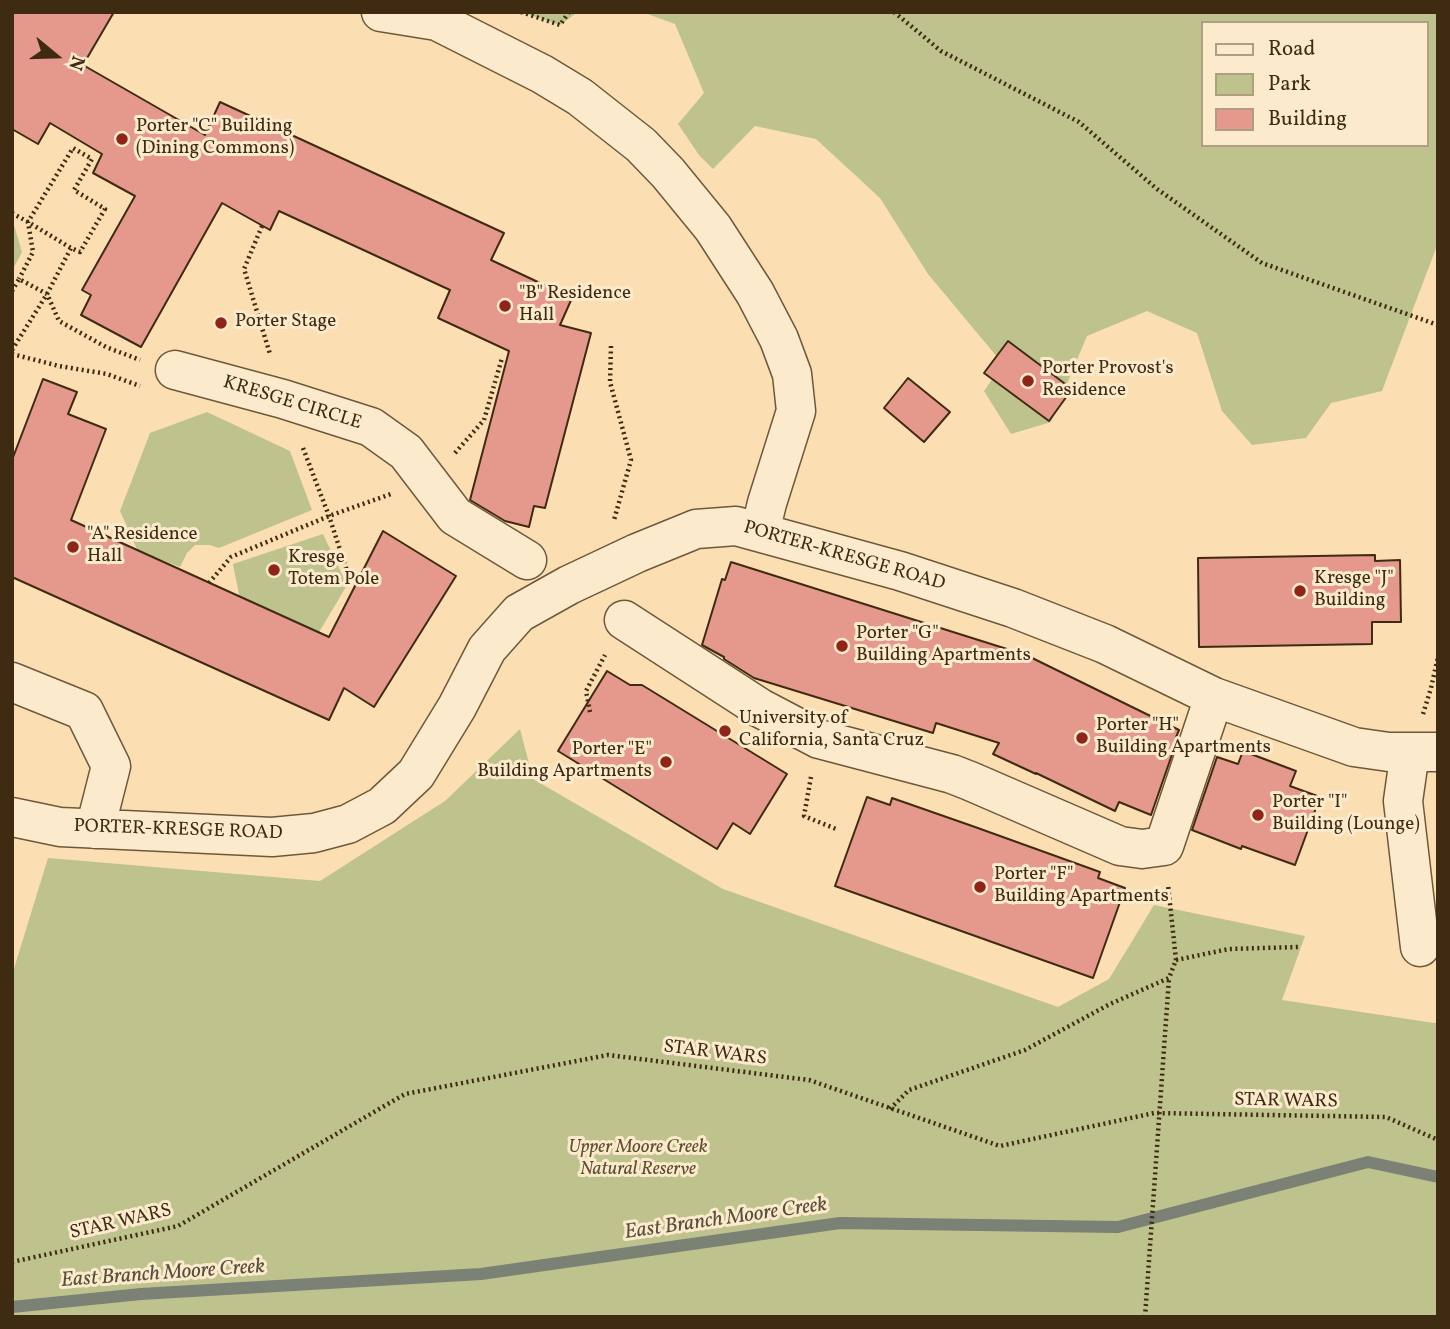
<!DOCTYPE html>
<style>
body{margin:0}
#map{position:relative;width:1450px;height:1329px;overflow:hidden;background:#fbdfb2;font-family:Vollkorn,serif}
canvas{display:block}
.frame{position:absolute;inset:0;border:14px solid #3f2b12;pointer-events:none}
.legend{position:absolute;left:1201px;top:21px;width:228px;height:126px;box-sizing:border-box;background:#fceacd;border:2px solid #b09e82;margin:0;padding:9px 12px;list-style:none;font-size:21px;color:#3f2b12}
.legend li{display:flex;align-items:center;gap:14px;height:35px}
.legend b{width:35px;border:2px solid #b09e82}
.north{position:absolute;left:21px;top:21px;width:70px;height:70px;-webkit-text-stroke:5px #fceacd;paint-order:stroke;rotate:109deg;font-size:19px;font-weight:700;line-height:28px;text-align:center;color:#3f2b12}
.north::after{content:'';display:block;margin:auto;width:24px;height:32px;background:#3f2b12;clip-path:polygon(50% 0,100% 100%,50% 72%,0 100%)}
</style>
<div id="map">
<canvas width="1450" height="1329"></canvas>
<div class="frame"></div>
<ul class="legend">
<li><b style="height:9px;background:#fceacd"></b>Road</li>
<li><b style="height:19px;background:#bec28c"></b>Park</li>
<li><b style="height:19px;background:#e5998c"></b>Building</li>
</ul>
<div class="north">N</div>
</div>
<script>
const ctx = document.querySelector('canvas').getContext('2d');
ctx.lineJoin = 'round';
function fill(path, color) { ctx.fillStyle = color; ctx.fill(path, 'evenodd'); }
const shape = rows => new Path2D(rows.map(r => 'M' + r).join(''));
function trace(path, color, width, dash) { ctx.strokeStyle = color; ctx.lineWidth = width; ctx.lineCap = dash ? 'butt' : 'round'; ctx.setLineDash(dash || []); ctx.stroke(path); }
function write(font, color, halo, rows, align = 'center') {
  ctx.font = font + ' Vollkorn,serif'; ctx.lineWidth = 6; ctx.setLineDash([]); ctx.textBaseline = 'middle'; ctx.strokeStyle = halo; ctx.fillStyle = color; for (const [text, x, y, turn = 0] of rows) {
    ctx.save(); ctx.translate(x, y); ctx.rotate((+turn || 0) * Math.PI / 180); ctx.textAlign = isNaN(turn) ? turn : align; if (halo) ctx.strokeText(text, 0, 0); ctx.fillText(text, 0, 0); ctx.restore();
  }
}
const green = shape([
 [521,12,578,12,560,25],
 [642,12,1438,12,1438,243,1382,391,1331,403,1306,438,1252,445,1222,411,1197,333,1147,311,1087,336,1051,422,1011,434,984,391,1003,364,928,274,880,198,816,139,755,126,713,169,699,155,678,124,704,93,675,24],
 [1203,23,1427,23,1427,145,1203,145],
 [12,224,14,225,22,252,12,271],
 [207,412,290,451,312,510,219,548,210,545,195,545,187,553,180,567,138,551,120,511,150,433],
 [323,534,347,585,318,634,240,600,233,564],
 [520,729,533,779,723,889,1058,1007,1109,979,1154,905,1305,936,1282,1000,1434,1023,1438,1022,1438,1317,12,1317,12,975,48,858,320,881,445,801]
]);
const stream = shape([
 [12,1307,141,1294,481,1274,840,1223,1118,1227,1368,1162,1438,1177]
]);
const building = shape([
 [12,12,114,12,83,65,205,135,220,102,504,233,491,260,572,298,560,325,591,333,545,508,534,506,529,527,505,521,470,500,509,351,438,318,450,290,279,211,270,230,222,203,141,347,81,315,91,295,82,290,135,196,93,173,102,154,50,123,38,144,12,129,12,12],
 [1008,341,1072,389,1049,421,984,373,1008,341],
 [908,378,950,412,924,442,884,408,908,378],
 [43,379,77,392,68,414,106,429,71,520,329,637,383,531,456,576,374,707,344,688,329,720,12,577,12,460,43,379],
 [1375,555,1375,561,1400,560,1401,622,1372,622,1372,644,1199,647,1198,558,1375,555],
 [731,562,1026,655,1179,730,1174,742,1176,743,1151,815,1119,802,1115,811,1036,773,1036,774,993,754,999,743,936,723,933,733,754,678,724,659,724,657,702,645,722,579,725,580,731,562],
 [607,671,630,685,642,685,787,774,750,834,733,823,717,849,558,751,607,671],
 [1243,751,1296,771,1290,786,1320,797,1295,865,1242,846,1241,849,1192,830,1217,757,1238,764,1243,751],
 [867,797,890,805,892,798,975,827,1100,872,1098,878,1125,888,1093,978,835,886,867,797]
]);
const path = shape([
 [521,12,560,25,569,12],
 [894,12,941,51,1079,122,1157,189,1262,263,1438,325],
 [12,213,28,222,71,248,80,252,105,209,74,190,92,159,73,148,28,222,33,252,19,279],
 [262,226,244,269,270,354],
 [12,291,19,279,47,294,59,321,106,347,140,360],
 [611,346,610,382,631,460,614,520],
 [12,350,47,294,71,248],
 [12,354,59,366,107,374,140,386],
 [303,448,329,516,347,571],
 [455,453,484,420,502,358],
 [209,583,231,557,329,516,391,494],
 [590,712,586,691,605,655],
 [1423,714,1431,688,1438,657],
 [811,777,804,816,836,829],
 [1176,960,1229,949,1298,947],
 [890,1109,909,1090,1025,1050,1110,1004,1169,978,1176,960,1168,885],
 [12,1262,178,1226,405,1094,608,1055,809,1080,1000,1146,1154,1113,1386,1117,1438,1140]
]);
const minor = shape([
 [381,12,437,21,542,74,580,97,641,145,668,173,713,228,755,293,779,339,792,374,796,411,767,503,760,532],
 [175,370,283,399,371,427,406,452,455,516,527,560],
 [624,620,760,708,819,739,952,774,970,781,1120,846,1142,849,1164,846,1214,697],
 [12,682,84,711,111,766,95,829],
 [1410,752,1403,801,1420,947],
 [12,817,60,827,272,837,314,833,348,824,382,806,416,774,457,707,487,649,519,613,569,585,637,553,696,529,736,526,900,571,1013,608,1105,644,1214,697,1354,747,1389,752,1438,752]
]);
const pathBridge = shape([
 [1145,1317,1169,978]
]);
const markers = [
 [122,139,7,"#8f2418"],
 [505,306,7,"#8f2418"],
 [221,323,7,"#8f2418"],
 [1028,381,7,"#8f2418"],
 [73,547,7,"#8f2418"],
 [274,570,7,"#8f2418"],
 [1300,591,7,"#8f2418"],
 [842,646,7,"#8f2418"],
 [725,731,7,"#8f2418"],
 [1082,738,7,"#8f2418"],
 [666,762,7,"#8f2418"],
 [1258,815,7,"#8f2418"],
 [980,887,7,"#8f2418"]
];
const poiNames = [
 ["Porter \"C\" Building",136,128],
 ["(Dining Commons)",136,150],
 ["\"B\" Residence",519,295],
 ["Hall",519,317],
 ["Porter Stage",235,323],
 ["Porter Provost's",1042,370],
 ["Residence",1042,392],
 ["\"A\" Residence",87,536],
 ["Hall",87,558],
 ["Kresge",288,559],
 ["Totem Pole",288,581],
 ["Kresge \"J\"",1314,580],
 ["Building",1314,602],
 ["Porter \"G\"",856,635],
 ["Building Apartments",856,657],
 ["University of",739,720],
 ["California, Santa Cruz",739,742],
 ["Porter \"H\"",1096,727],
 ["Building Apartments",1096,749],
 ["Porter \"E\"",652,751,"right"],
 ["Building Apartments",652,773,"right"],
 ["Porter \"I\"",1272,804],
 ["Building (Lounge)",1272,826],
 ["Porter \"F\"",994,876],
 ["Building Apartments",994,898]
];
const streetNames = [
 ["KRESGE CIRCLE",292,404,17],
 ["PORTER-KRESGE ROAD",844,557,16],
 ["PORTER-KRESGE ROAD",178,831,2],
 ["STAR WARS",715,1054,7],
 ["STAR WARS",1286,1102,1],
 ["STAR WARS",121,1223,-13]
];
const parkNames = [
 ["Upper Moore Creek",638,1149],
 ["Natural Reserve",638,1171]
];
const waterNames = [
 ["East Branch Moore Creek",726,1220,-8],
 ["East Branch Moore Creek",163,1275,-4]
];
fill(green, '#bec28c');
trace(stream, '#7b8175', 12);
fill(building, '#e5998c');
trace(building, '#3f2b12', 2);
trace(minor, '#6e583a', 41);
trace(path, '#3f2b12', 4.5, [2, 3.5]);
trace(minor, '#fceacd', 38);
trace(pathBridge, '#3f2b12', 4.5, [2, 3.5]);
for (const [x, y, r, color] of markers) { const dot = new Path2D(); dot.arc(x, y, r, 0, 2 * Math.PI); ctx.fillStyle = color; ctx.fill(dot); trace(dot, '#fceacd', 2.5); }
write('19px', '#3f2b12', '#fceacd', poiNames, 'left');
write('19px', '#3f2b12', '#fceacd', streetNames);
write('italic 19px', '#5f5130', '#fceacd', parkNames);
write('italic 21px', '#584f3b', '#fceacd', waterNames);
</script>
